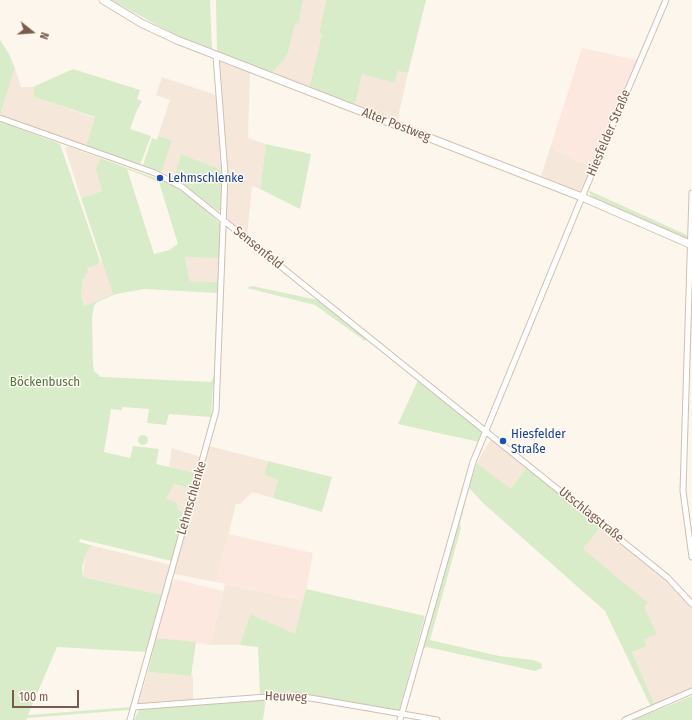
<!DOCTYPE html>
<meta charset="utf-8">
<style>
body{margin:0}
#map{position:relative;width:692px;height:720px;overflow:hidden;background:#fdf6ec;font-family:"Fira Sans Condensed",sans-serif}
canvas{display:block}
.north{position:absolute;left:12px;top:12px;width:40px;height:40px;-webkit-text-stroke:3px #fffaf3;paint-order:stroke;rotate:107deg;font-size:11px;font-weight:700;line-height:16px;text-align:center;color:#7a5c4d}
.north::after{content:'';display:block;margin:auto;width:14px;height:18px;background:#7a5c4d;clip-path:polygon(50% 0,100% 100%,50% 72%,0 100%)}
.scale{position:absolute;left:12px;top:690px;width:67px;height:18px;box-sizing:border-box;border:2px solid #7a5c4d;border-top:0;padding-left:5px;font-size:12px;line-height:14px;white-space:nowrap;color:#7a5c4d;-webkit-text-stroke:3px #fffaf3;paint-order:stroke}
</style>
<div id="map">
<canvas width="692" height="720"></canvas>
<div class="north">N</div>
<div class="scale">100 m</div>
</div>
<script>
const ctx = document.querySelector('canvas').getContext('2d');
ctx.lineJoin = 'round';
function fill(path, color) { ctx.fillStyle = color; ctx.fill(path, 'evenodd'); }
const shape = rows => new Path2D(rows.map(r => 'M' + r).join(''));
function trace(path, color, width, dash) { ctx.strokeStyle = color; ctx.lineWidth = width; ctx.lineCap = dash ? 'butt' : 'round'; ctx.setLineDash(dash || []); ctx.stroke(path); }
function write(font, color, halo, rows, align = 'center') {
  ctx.font = font + ' "Fira Sans Condensed",sans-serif'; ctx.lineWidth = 3; ctx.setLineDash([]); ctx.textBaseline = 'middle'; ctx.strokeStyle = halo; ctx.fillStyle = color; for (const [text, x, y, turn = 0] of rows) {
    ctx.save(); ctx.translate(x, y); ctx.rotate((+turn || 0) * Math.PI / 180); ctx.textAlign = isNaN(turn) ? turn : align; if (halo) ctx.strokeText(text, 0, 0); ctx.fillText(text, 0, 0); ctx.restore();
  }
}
const residential = shape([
 [303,0,326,0,319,32,322,34,309,88,271,74,285,59,288,53,295,24,299,22],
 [220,62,250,73,248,138,266,144,260,189,252,186,247,237,225,219],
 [15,68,21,87,33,87,34,97,95,118,86,146,0,115],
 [398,71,408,73,397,122,355,105,362,73,395,83],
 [162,77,216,95,222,170,181,154,174,178,162,172,172,140,158,136,170,100,156,95],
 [551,145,556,147,555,151,565,153,573,160,592,166,583,189,580,191,541,176],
 [67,146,100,158,96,169,103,191,81,198,65,148],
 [185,256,219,258,218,282,190,281],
 [103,260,113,294,84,306,79,287,83,281,82,278,87,268,97,265],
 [491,439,527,467,511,490,477,463],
 [209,446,268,461,264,475,278,478,273,498,252,492,240,504,236,504,216,582,174,574],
 [172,448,201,457,196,473,169,467],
 [173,484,192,489,185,512,178,510,166,499],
 [601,527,669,581,692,608,692,689,655,705,632,652,647,646,644,640,583,549],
 [94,546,170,565,162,595,83,577,85,556,90,547],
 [225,584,304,601,295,635,250,614,240,645,210,645],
 [148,672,193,676,193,700,138,705]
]);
const commercial = shape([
 [582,48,637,60,592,166,573,160,565,153,555,151,556,147,551,145],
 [228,534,313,553,304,601,216,582],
 [175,579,223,591,210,645,156,638,170,586]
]);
const green = shape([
 [111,0,210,0,212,50,179,37],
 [216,0,303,0,299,23,295,24,288,53,285,59,271,74,217,53],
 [326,0,426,0,408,73,398,71,395,83,362,74,355,105,309,88,322,34,319,33],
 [0,40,9,54,15,68,0,115],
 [73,69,140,90,137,99,142,101,137,110,130,129,151,136,140,165,86,146,95,117,34,97,33,87],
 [0,121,60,144,100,261,97,265,87,268,88,273,85,274,86,277,83,278,81,294,84,306,113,294,81,198,102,191,96,169,100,158,172,184,189,195,221,224,220,273,218,275,219,258,185,257,190,281,218,282,216,385,213,385,211,417,169,414,166,425,147,423,149,409,122,407,122,410,111,409,104,452,130,458,133,446,159,449,156,464,196,473,192,489,174,484,166,499,177,503,178,510,185,512,172,561,80,539,79,542,94,546,90,547,85,556,82,568,83,577,162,595,147,652,57,647,28,715,131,707,130,711,128,710,27,718,26,720,0,720],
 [127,169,159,182,178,244,169,250,154,254],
 [144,289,217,293,214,376,211,382,101,377,94,371,93,365,92,318,94,306,97,302,116,294],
 [158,136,172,140,162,172,143,165,152,138,157,140],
 [266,144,311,154,300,209,260,189],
 [181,154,222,170,221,211,218,211,174,177],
 [588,190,689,236,688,238,686,239,593,199],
 [252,286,318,300,367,338,365,341,315,305,247,288],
 [419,378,484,429,479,442,398,424],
 '138 440a5 5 0 1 1 10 0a5 5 0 1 1-10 0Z',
 [268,461,332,477,322,512,273,498,278,479,264,475],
 [477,463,511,489,527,467,601,527,583,549,648,603,644,607,657,634,644,639,647,646,632,652,655,705,651,707,605,611,483,503,469,488,460,523,461,528,430,640,499,656,533,660,541,663,542,668,535,671,427,647,422,649,467,487,469,487],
 [306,589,425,616,399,711,371,708,291,691,260,695,258,647,240,645,250,614,295,634],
 [156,638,196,642,191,676,148,672],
 [692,696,692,720,633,720,658,710],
 [266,698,263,720,134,720,139,710]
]);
const street = shape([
 [0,118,155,173,182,187,668,578,692,604],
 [692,193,683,491,692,557],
 [134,707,293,695,437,720],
 [130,720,216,411,225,174,216,56],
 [400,720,473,462,582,197,666,0],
 [625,720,692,691]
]);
const secondary = shape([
 [103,0,141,23,177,40,582,197,692,245]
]);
const markers = [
 [160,178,4,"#1a4fb4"],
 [503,441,4,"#1a4fb4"]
];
const streetNames = [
 ["Alter Postweg",396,125,21],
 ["Hiesfelder Straße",609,133,-67],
 ["Sensenfeld",258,248,39],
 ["Lehmschlenke",192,498,-74],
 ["Utschlagstraße",591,515,39],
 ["Heuweg",286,697,2]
];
const transitNames = [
 ["Lehmschlenke",168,178],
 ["Hiesfelder",511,434],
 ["Straße",511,449]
];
const parkNames = [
 ["Böckenbusch",45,382]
];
fill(residential, '#f5e8da');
fill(commercial, '#fde8e0');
fill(green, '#d8ecc9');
trace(street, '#d1beb0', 7);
trace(secondary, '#d6c0b0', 9);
trace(street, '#fff', 5);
trace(secondary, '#fff', 7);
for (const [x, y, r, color] of markers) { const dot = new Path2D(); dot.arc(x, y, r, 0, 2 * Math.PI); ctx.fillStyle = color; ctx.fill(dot); trace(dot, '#fffaf3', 1.5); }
write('13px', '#7a5c4d', '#fffaf3', streetNames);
write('13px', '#164399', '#fffaf3', transitNames, 'left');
write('13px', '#537a41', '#fffaf3', parkNames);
</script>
